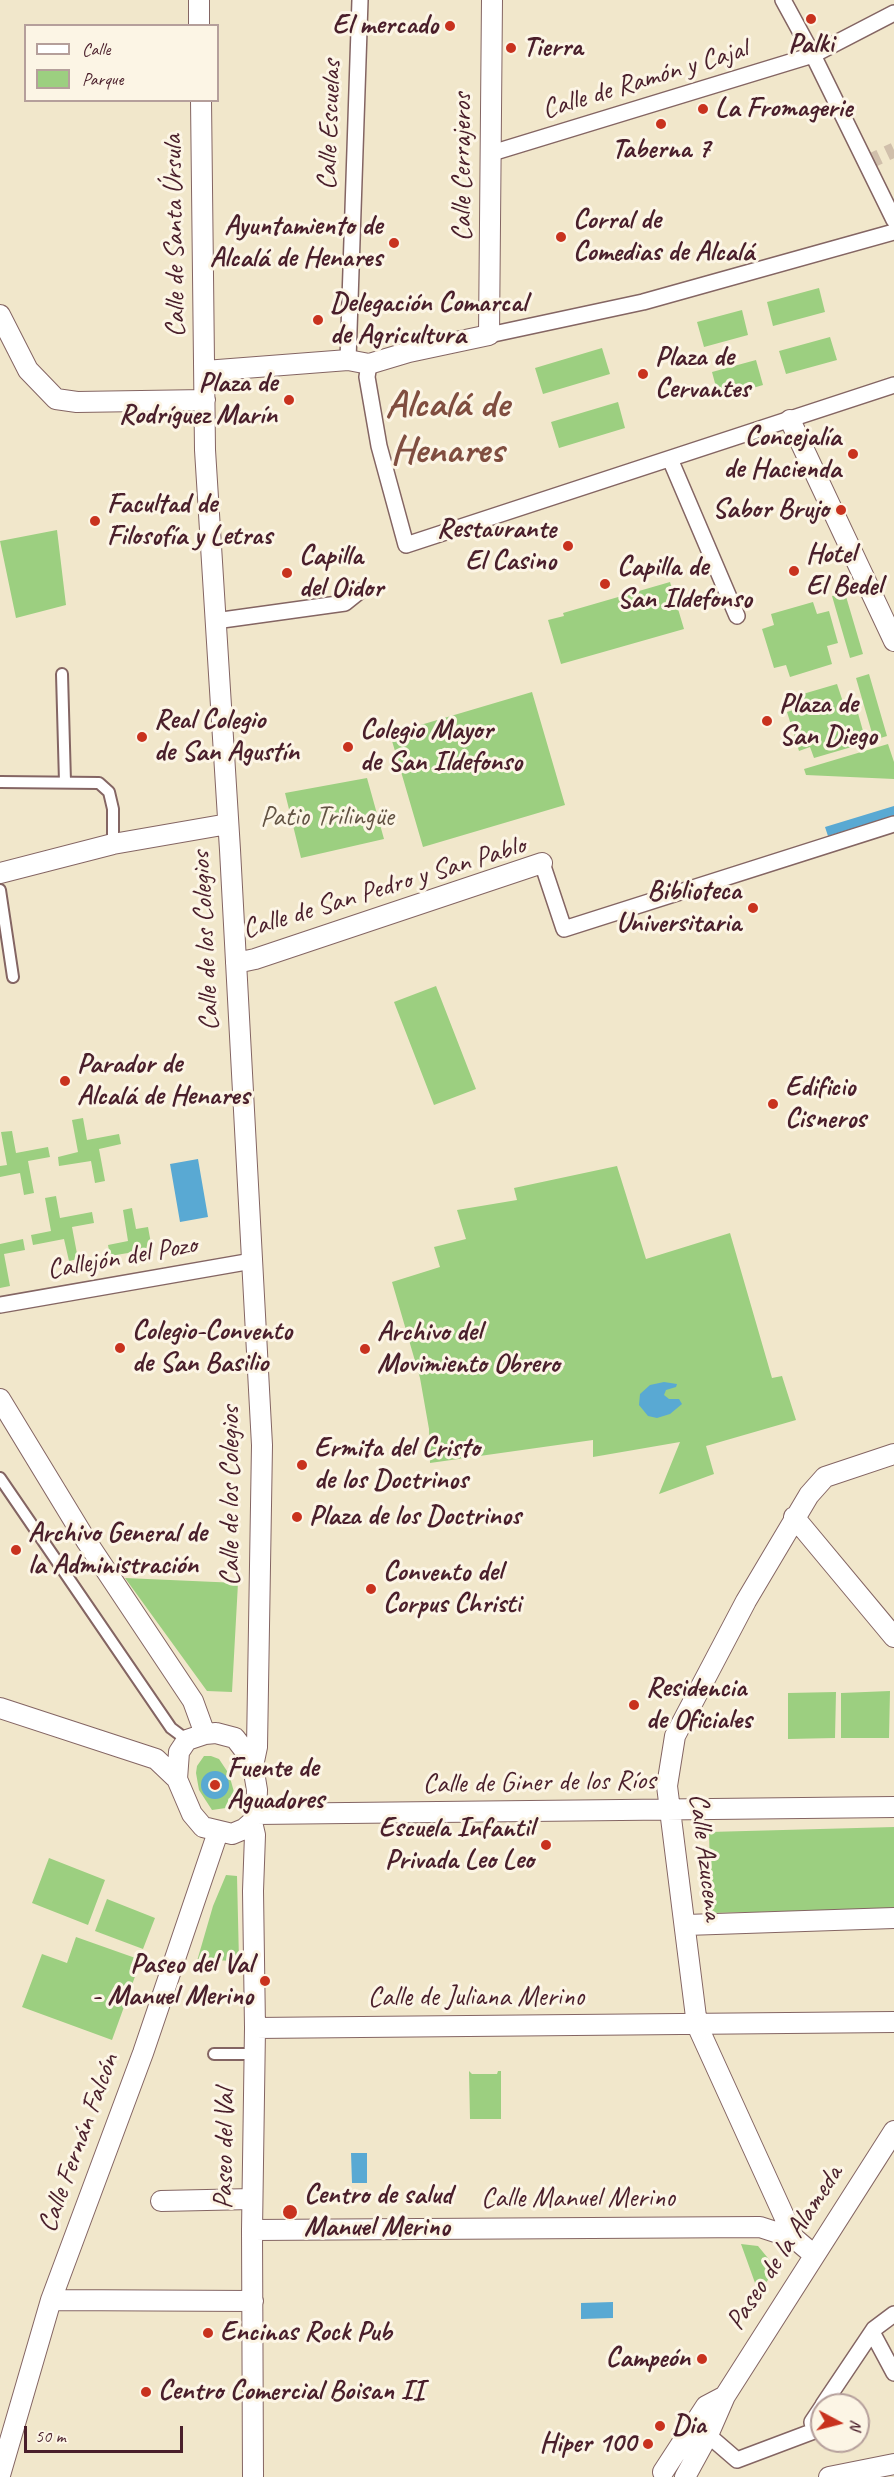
<!DOCTYPE html>
<meta charset="utf-8">
<style>
body{margin:0}
#map{position:relative;width:894px;height:2477px;overflow:hidden;background:#f1e7cb;font-family:Caveat,sans-serif}
canvas{display:block}
.legend{position:absolute;left:24px;top:24px;width:195px;height:78px;box-sizing:border-box;background:#fcf5e5;border:2px solid #b59f9b;margin:0;padding:8px 10px;list-style:none;font-size:18px;color:#4a1f2b}
.legend li{display:flex;align-items:center;gap:12px;height:30px}
.legend b{width:30px;border:2px solid #b59f9b}
.north{position:absolute;left:810px;top:2393px;width:60px;height:60px;box-sizing:border-box;background:#fcf5e5;border:2px solid #b59f9b;border-radius:50%;rotate:97deg;font-size:16px;font-weight:700;line-height:24px;text-align:center;color:#4a1f2b}
.north::after{content:'';display:block;margin:auto;width:21px;height:27px;background:#c8321e;clip-path:polygon(50% 0,100% 100%,50% 72%,0 100%)}
.scale{position:absolute;left:24px;top:2426px;width:159px;height:27px;box-sizing:border-box;border:3px solid #4a1f2b;border-top:0;padding-left:8px;font-size:18px;line-height:21px;white-space:nowrap;color:#4a1f2b;-webkit-text-stroke:4px #fcf5e5;paint-order:stroke}
</style>
<div id="map">
<canvas width="894" height="2477"></canvas>
<ul class="legend">
<li><b style="height:8px;background:#fff"></b>Calle</li>
<li><b style="height:16px;background:#9ccf80"></b>Parque</li>
</ul>
<div class="north">N</div>
<div class="scale">50 m</div>
</div>
<script>
const ctx = document.querySelector('canvas').getContext('2d');
ctx.lineJoin = 'round';
function fill(path, color) { ctx.fillStyle = color; ctx.fill(path, 'evenodd'); }
const shape = rows => new Path2D(rows.map(r => 'M' + r).join(''));
function trace(path, color, width, dash) { ctx.strokeStyle = color; ctx.lineWidth = width; ctx.lineCap = dash ? 'butt' : 'round'; ctx.setLineDash(dash || []); ctx.stroke(path); }
function write(font, color, halo, rows, align = 'center') {
  ctx.font = font + ' Caveat,sans-serif'; ctx.lineWidth = 6; ctx.setLineDash([]); ctx.textBaseline = 'middle'; ctx.strokeStyle = halo; ctx.fillStyle = color; for (const [text, x, y, turn = 0] of rows) {
    ctx.save(); ctx.translate(x, y); ctx.rotate((+turn || 0) * Math.PI / 180); ctx.textAlign = isNaN(turn) ? turn : align; if (halo) ctx.strokeText(text, 0, 0); ctx.fillText(text, 0, 0); ctx.restore();
  }
}
const green = shape([
 [819,288,825,312,773,326,767,302],
 [742,310,748,335,704,347,697,322],
 [830,337,837,360,786,374,779,351],
 [602,348,610,374,543,394,535,368],
 [756,360,763,385,719,398,712,372],
 [618,402,625,428,559,448,551,422],
 [57,530,66,605,16,618,0,541],
 [670,582,684,629,561,664,548,620,564,616,563,613],
 [845,593,863,654,850,658,832,596],
 [813,602,817,614,829,611,838,643,827,646,832,664,790,677,786,665,774,668,762,629,774,625,771,614],
 [869,674,887,736,874,740,856,678],
 [837,684,843,702,854,699,863,731,852,734,855,746,814,758,810,747,799,751,787,712,799,708,796,696],
 [532,692,565,805,423,847,390,734],
 [888,744,894,762,894,779,806,775,804,769],
 [367,778,384,839,301,858,285,793],
 [436,986,476,1089,434,1105,394,1002],
 [83,1118,87,1140,119,1134,121,1144,99,1149,105,1181,95,1183,91,1161,59,1166,58,1157,78,1152,72,1120],
 [12,1131,16,1153,48,1147,50,1157,28,1161,34,1193,24,1195,20,1173,0,1177,0,1166,7,1165,1,1132],
 [617,1166,646,1259,730,1233,772,1378,782,1376,796,1420,706,1446,714,1474,659,1494,680,1442,593,1457,593,1440,430,1463,429,1429,420,1378,392,1282,440,1267,434,1247,466,1239,457,1210,517,1200,514,1188],
 [56,1196,60,1218,92,1212,94,1223,72,1227,78,1259,69,1261,64,1239,33,1245,31,1235,51,1231,45,1198],
 [132,1208,136,1229,148,1227,152,1249,110,1256,108,1245,128,1241,123,1210],
 [23,1239,25,1250,4,1254,10,1286,0,1288,0,1244],
 [125,1578,238,1583,232,1692,207,1691],
 [890,1691,889,1738,841,1738,841,1693],
 [836,1692,835,1738,788,1739,788,1693],
 [204,1756,211,1756,219,1759,229,1774,234,1792,234,1803,226,1808,212,1810,199,1790,196,1773,197,1766],
 [894,1827,894,1909,711,1913,709,1832],
 [49,1858,105,1880,88,1925,32,1903],
 [226,1875,237,1876,239,1961,207,1960,195,1968,213,1906],
 [107,1899,155,1918,143,1949,95,1931],
 [76,1937,141,1960,112,2040,22,2007,42,1954,67,1963],
 [469,2071,472,2074,497,2074,498,2071,501,2071,501,2119,470,2119],
 [741,2244,758,2246,772,2263,771,2275,759,2294]
]);
const water = shape([
 [894,806,894,816,828,836,825,827],
 [198,1159,208,1217,180,1222,170,1164],
 [664,1382,677,1384,676,1387,666,1390,664,1395,669,1399,679,1399,682,1404,670,1414,657,1418,648,1416,639,1405,640,1394,650,1385],
 '201 1785a14 14 0 1 1 28 0a14 14 0 1 1-28 0Z',
 [351,2153,367,2153,367,2183,352,2183],
 [613,2302,613,2318,581,2319,581,2303]
]);
const pedestrianTunnel = shape([
 [866,163,894,150]
]);
const service = shape([
 [62,674,65,782],
 [0,782,99,783,109,792,113,809,113,844],
 [0,890,13,977],
 [0,1478,171,1728,187,1740],
 [214,2054,255,2054]
]);
const pedestrian = shape([
 [783,0,813,55,894,220],
 [492,153,813,55,894,13],
 [489,335,643,302,894,232],
 [348,360,360,0],
 [369,364,367,377,379,446,406,545,894,385],
 [670,459,737,616],
 [215,621,345,603,360,591],
 [542,863,564,929,894,824],
 [0,1305,252,1261],
 [872,2332,894,2373],
 [823,2405,874,2329,894,2314],
 [708,2435,737,2460,814,2431,812,2422,822,2407]
]);
const minor = shape([
 [199,0,199,26],
 [201,100,205,450,230,850,262,1445,257,1747,253,1766],
 [0,315,28,370,56,399,77,402,205,400],
 [205,371,348,360,369,364,409,352,489,335,492,0],
 [790,420,894,641],
 [0,873,113,844,228,824],
 [236,963,255,959,542,863],
 [0,1399,87,1542,193,1701,205,1734],
 [794,1517,894,1637],
 [0,1708,156,1759,177,1779],
 [216,1733,235,1738,245,1751,253,1766,257,1790,256,1814,252,1822,244,1829,232,1834,203,1827,192,1814,177,1779,179,1752,187,1740,205,1734,216,1733],
 [256,1814,894,1807],
 [252,1822,255,1835,253,1891,255,2028,252,2230,253,2477],
 [686,1925,894,1918],
 [255,2028,894,2022],
 [161,2201,252,2199],
 [252,2230,760,2227,794,2238],
 [814,2255,794,2238,697,2025,667,1786,675,1736,746,1601,809,1495,825,1477,894,1454],
 [51,2300,253,2301],
 [663,2472,706,2406,725,2396],
 [0,2475,51,2300,143,2053,218,1832],
 [685,2477,708,2435,725,2396,894,2131],
 [829,2477,894,2464]
]);
const markers = [
 [811,19,6,"#c8321e"],
 [450,26,6,"#c8321e"],
 [511,48,6,"#c8321e"],
 [703,109,6,"#c8321e"],
 [661,124,6,"#c8321e"],
 [561,237,6,"#c8321e"],
 [394,243,6,"#c8321e"],
 [318,320,6,"#c8321e"],
 [643,374,6,"#c8321e"],
 [289,400,6,"#c8321e"],
 [853,454,6,"#c8321e"],
 [841,510,6,"#c8321e"],
 [95,521,6,"#c8321e"],
 [568,546,6,"#c8321e"],
 [794,571,6,"#c8321e"],
 [287,573,6,"#c8321e"],
 [605,584,6,"#c8321e"],
 [767,721,6,"#c8321e"],
 [142,737,6,"#c8321e"],
 [348,747,6,"#c8321e"],
 [753,908,6,"#c8321e"],
 [65,1081,6,"#c8321e"],
 [773,1104,6,"#c8321e"],
 [120,1348,6,"#c8321e"],
 [365,1349,6,"#c8321e"],
 [302,1465,6,"#c8321e"],
 [297,1517,6,"#c8321e"],
 [16,1550,6,"#c8321e"],
 [371,1589,6,"#c8321e"],
 [634,1705,6,"#c8321e"],
 [215,1785,6,"#c8321e"],
 [546,1845,6,"#c8321e"],
 [265,1981,6,"#c8321e"],
 [290,2212,8,"#c8321e"],
 [208,2333,6,"#c8321e"],
 [702,2359,6,"#c8321e"],
 [146,2392,6,"#c8321e"],
 [660,2426,6,"#c8321e"],
 [648,2444,6,"#c8321e"]
];
const poiNames = [
 ["El mercado",438,26,"right"],
 ["Palki",811,45,"center"],
 ["Tierra",523,48],
 ["La Fromagerie",715,109],
 ["Taberna 7",661,150,"center"],
 ["Corral de",573,221],
 ["Comedias de Alcalá",573,253],
 ["Ayuntamiento de",382,227,"right"],
 ["Alcalá de Henares",382,259,"right"],
 ["Delegación Comarcal",330,304],
 ["de Agricultura",330,336],
 ["Plaza de",655,358],
 ["Cervantes",655,390],
 ["Plaza de",277,384,"right"],
 ["Rodríguez Marín",277,416,"right"],
 ["Concejalía",841,438,"right"],
 ["de Hacienda",841,470,"right"],
 ["Facultad de",107,505],
 ["Filosofía y Letras",107,537],
 ["Sabor Brujo",829,510,"right"],
 ["Restaurante",556,530,"right"],
 ["El Casino",556,562,"right"],
 ["Hotel",806,555],
 ["El Bedel",806,587],
 ["Capilla",299,557],
 ["del Oidor",299,589],
 ["Capilla de",617,568],
 ["San Ildefonso",617,600],
 ["Plaza de",779,705],
 ["San Diego",779,737],
 ["Real Colegio",154,721],
 ["de San Agustín",154,753],
 ["Colegio Mayor",360,731],
 ["de San Ildefonso",360,763],
 ["Biblioteca",741,892,"right"],
 ["Universitaria",741,924,"right"],
 ["Parador de",77,1065],
 ["Alcalá de Henares",77,1097],
 ["Edificio",785,1088],
 ["Cisneros",785,1120],
 ["Colegio-Convento",132,1332],
 ["de San Basilio",132,1364],
 ["Archivo del",377,1333],
 ["Movimiento Obrero",377,1365],
 ["Ermita del Cristo",314,1449],
 ["de los Doctrinos",314,1481],
 ["Plaza de los Doctrinos",309,1517],
 ["Archivo General de",28,1534],
 ["la Administración",28,1566],
 ["Convento del",383,1573],
 ["Corpus Christi",383,1605],
 ["Residencia",646,1689],
 ["de Oficiales",646,1721],
 ["Fuente de",227,1769],
 ["Aguadores",227,1801],
 ["Escuela Infantil",534,1829,"right"],
 ["Privada Leo Leo",534,1861,"right"],
 ["Paseo del Val",253,1965,"right"],
 ["- Manuel Merino",253,1997,"right"],
 ["Centro de salud",304,2196],
 ["Manuel Merino",304,2228],
 ["Encinas Rock Pub",220,2333],
 ["Campeón",690,2359,"right"],
 ["Centro Comercial Boisan II",158,2392],
 ["Dia",672,2426],
 ["Hiper 100",636,2444,"right"]
];
const streetNames = [
 ["Calle de Ramón y Cajal",645,80,-17],
 ["Calle Escuelas",330,125,-88],
 ["Calle Cerrajeros",463,167,-90],
 ["Calle de Santa Úrsula",175,236,-91],
 ["Calle de San Pedro y San Pablo",384,888,-17],
 ["Calle de los Colegios",206,941,-93],
 ["Callejón del Pozo",122,1258,-10],
 ["Calle de los Colegios",231,1496,-90],
 ["Calle de Giner de los Ríos",539,1783,-1],
 ["Calle Azucena",705,1857,83],
 ["Calle de Juliana Merino",476,1998],
 ["Calle Fernán Falcón",79,2143,-70],
 ["Paseo del Val",225,2149,-89],
 ["Calle Manuel Merino",578,2199],
 ["Paseo de la Alameda",785,2248,-57]
];
const parkNames = [
 ["Patio Trilingüe",327,818]
];
const townNames = [
 ["Alcalá de",447,406],
 ["Henares",447,452]
];
fill(green, '#9ccf80');
fill(water, '#59a9d3');
trace(pedestrianTunnel, '#d0bfab', 15, [15, 8]);
trace(service, '#846563', 14);
trace(pedestrian, '#846563', 18);
trace(minor, '#846563', 22);
trace(service, '#fff', 10);
trace(pedestrian, '#fff', 15);
trace(minor, '#fff', 20);
for (const [x, y, r, color] of markers) { const dot = new Path2D(); dot.arc(x, y, r, 0, 2 * Math.PI); ctx.fillStyle = color; ctx.fill(dot); trace(dot, '#fcf5e5', 2); }
write('bold 28px', '#4a1f2b', '#fcf5e5', poiNames, 'left');
write('28px', '#4a1f2b', '#fcf5e5', streetNames);
write('28px', '#635444', '#fcf5e5', parkNames);
write('bold 40px', '#804e40', '#fcf5e5', townNames);
</script>
